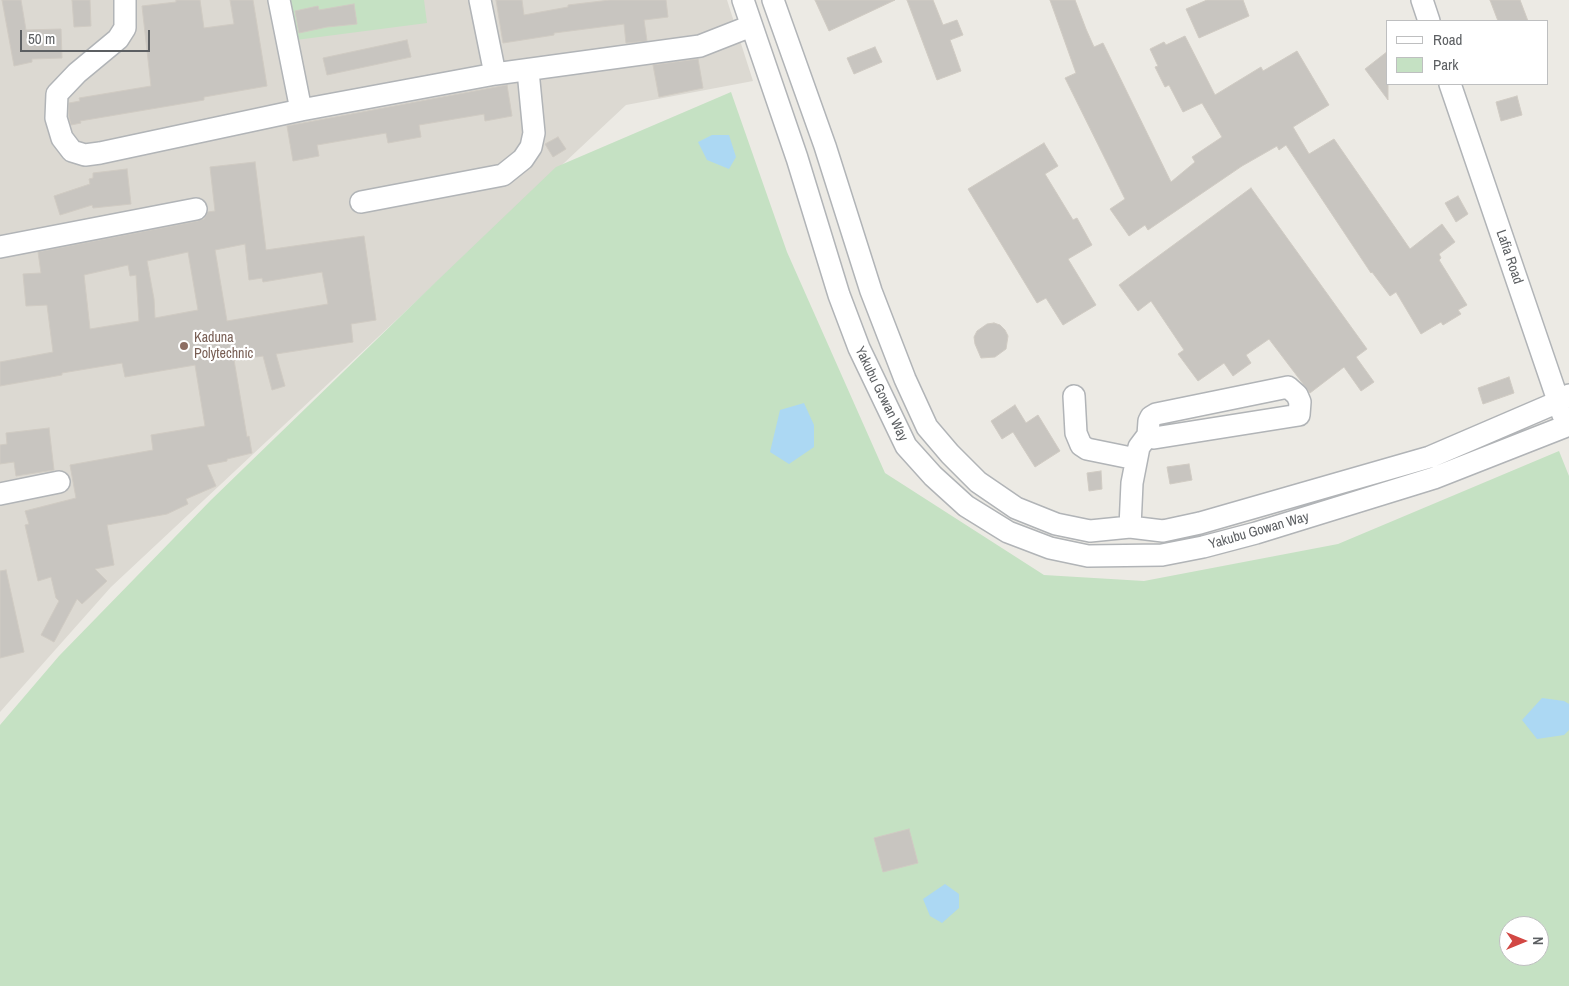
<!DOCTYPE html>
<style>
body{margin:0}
#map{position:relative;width:1569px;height:986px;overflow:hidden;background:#eceae4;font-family:"Archivo Narrow",sans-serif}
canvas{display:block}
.legend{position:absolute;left:1386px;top:20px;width:162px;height:65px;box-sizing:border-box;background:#fff;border:1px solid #bebfc0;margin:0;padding:6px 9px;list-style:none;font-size:15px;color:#5c5f62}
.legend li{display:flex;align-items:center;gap:10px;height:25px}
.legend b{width:25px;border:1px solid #bebfc0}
.north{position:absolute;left:1499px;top:916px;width:50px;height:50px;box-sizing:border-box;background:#fff;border:1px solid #bebfc0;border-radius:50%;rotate:90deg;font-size:14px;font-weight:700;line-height:20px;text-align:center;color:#5c5f62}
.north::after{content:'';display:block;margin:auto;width:18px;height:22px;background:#d24844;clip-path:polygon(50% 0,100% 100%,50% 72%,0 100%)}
.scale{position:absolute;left:20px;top:30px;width:130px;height:22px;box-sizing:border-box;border:2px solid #5c5f62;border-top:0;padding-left:6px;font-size:15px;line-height:18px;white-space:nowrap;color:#5c5f62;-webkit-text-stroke:4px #fff;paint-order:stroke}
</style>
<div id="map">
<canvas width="1569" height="986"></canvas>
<ul class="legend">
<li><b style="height:6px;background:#fff"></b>Road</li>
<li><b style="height:14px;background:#c5e1c3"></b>Park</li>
</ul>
<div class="north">N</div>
<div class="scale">50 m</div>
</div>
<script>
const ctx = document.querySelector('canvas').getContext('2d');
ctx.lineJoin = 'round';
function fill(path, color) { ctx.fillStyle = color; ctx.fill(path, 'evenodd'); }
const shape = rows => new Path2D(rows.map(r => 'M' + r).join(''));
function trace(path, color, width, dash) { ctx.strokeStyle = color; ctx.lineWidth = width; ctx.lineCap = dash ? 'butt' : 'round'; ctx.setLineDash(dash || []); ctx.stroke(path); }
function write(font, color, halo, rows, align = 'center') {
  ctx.font = font + ' "Archivo Narrow",sans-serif'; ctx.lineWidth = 4.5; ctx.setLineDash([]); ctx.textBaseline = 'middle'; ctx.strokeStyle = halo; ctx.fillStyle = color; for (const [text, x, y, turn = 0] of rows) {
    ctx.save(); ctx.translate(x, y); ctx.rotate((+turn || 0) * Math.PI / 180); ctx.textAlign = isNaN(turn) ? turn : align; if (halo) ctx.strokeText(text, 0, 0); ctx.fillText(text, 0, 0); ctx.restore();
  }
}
const education = shape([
 [0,0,727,0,753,81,626,105,111,587,0,712]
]);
const green = shape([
 [288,0,424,0,427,23,296,40],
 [731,92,787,252,885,473,1044,575,1144,581,1338,544,1559,451,1569,476,1569,986,0,986,0,725,59,656,211,500,439,279,556,167],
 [1509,926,1539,926,1539,956,1509,956]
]);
const water = shape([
 [712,135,729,135,736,157,729,169,707,160,698,142],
 [804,403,814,425,814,447,789,464,770,452,780,410],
 [1542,698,1564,701,1569,704,1569,730,1564,735,1537,739,1522,720],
 [945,884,959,894,959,908,942,923,930,916,923,899]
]);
const building = shape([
 [2,0,21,0,26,30,61,29,62,58,32,59,32,62,14,66,2,0],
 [72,0,90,0,91,26,74,27,72,0],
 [176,0,200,0,204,28,234,24,230,0,253,0,267,86,204,97,204,100,80,121,81,123,71,125,69,116,69,103,80,101,79,98,151,86,142,6,176,2,176,0],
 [496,0,522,0,524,15,568,7,568,5,610,0,666,0,668,17,644,20,647,41,626,43,624,24,554,33,554,35,503,43,496,0],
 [815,0,895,0,829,31,815,0],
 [907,0,933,0,943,25,957,20,963,35,950,40,961,71,937,80,907,0],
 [1050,0,1075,0,1086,29,1094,47,1103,43,1171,182,1195,162,1192,157,1222,137,1202,103,1183,112,1169,85,1165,87,1155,67,1158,66,1150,49,1164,42,1166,45,1185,36,1215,95,1261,67,1263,71,1297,51,1329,105,1293,127,1309,154,1334,139,1410,249,1442,224,1455,242,1439,254,1441,258,1439,260,1467,305,1458,310,1461,314,1443,325,1441,322,1421,334,1396,292,1390,296,1372,272,1371,273,1286,145,1279,150,1277,146,1242,166,1148,230,1145,225,1129,236,1110,209,1125,199,1065,78,1076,73,1050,0],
 [1207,0,1243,0,1249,16,1199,38,1186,9,1207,0],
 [1490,0,1520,0,1528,21,1498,21,1490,0],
 [354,4,357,24,327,27,299,33,295,11,318,6,319,10,354,4],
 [407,40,411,57,327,75,323,58,407,40],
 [875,47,882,62,854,74,847,58,875,47],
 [1388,51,1388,100,1365,69,1388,51],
 [698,59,703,88,659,97,653,65,698,59],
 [507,85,512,116,485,121,484,114,419,125,421,137,388,143,386,133,317,145,319,156,293,161,287,126,507,85],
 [1517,96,1522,115,1501,121,1496,102,1517,96],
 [558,137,566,149,553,157,545,144,558,137],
 [1044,143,1058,166,1045,174,1073,220,1077,218,1092,245,1068,259,1096,305,1063,325,1046,298,1037,303,968,189,1044,143],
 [255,162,266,250,364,236,376,320,351,324,353,342,276,354,285,386,272,390,263,356,234,360,247,437,249,436,252,453,227,459,227,461,207,465,216,486,186,499,188,504,167,514,107,525,114,565,95,569,107,581,82,604,77,599,54,642,41,635,59,601,56,598,51,577,38,581,25,525,29,524,25,511,76,498,70,465,153,450,151,435,205,426,195,365,125,377,122,363,62,373,62,375,0,386,0,362,53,352,47,305,26,306,23,274,41,273,38,252,198,221,204,219,208,212,215,211,210,167,255,162],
 [245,244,249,280,262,278,263,282,322,272,328,304,227,321,215,250,245,244],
 [188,252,198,310,155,318,154,299,147,261,188,252],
 [128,265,130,276,136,275,139,321,90,329,84,275,128,265],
 [127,169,131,204,93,208,92,205,60,215,54,196,90,184,89,179,93,178,93,173,127,169],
 [1251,188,1367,349,1356,357,1374,382,1361,391,1344,367,1310,393,1269,339,1246,355,1251,363,1233,376,1224,363,1198,381,1178,354,1184,350,1151,301,1138,311,1119,285,1251,188],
 [1458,196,1468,214,1456,222,1445,203,1458,196],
 [994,323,1000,325,1005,330,1008,336,1006,349,995,357,981,358,975,344,974,337,977,331,987,324,994,323],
 [1509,377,1514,393,1483,404,1478,388,1509,377],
 [1015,405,1026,423,1038,415,1060,451,1035,467,1013,432,1002,439,991,421,1015,405],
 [49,428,54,470,16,476,14,462,0,464,0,445,7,444,6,433,49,428],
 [1189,464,1192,480,1170,484,1167,467,1189,464],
 [1101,471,1102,489,1089,491,1087,473,1101,471],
 [6,570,24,652,0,658,0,571,6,570],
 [909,829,918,863,883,872,874,838,909,829]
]);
const minor = shape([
 [125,0,125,28,118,39,77,73,57,94,56,118,62,138,72,151,85,155,100,153,301,110,495,74,700,46,751,26],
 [279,0,301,110],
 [480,0,495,74],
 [743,0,797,158,839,295,859,348,906,446,933,476,966,506,1008,532,1050,548,1088,556,1162,555,1203,547,1256,533,1434,478,1569,425],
 [773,0,825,146,871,291,905,379,927,427,950,454,978,482,1016,508,1056,524,1090,531,1130,527,1163,531,1200,523,1430,457,1558,402,1569,395],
 [1422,0,1429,21],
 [1450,84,1563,415],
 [361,202,503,175,523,159,531,147,534,133,528,71],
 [0,247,196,209],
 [1074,396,1076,433,1081,445,1087,449,1136,459],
 [0,494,59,482],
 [1130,527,1132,483,1139,447,1148,435,1154,438,1299,415,1300,402,1297,395,1288,387,1156,414,1151,417,1149,421,1148,435]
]);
const markers = [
 [184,346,5,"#8d6e63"]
];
const streetNames = [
 ["Lafia Road",1509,257,71],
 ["Yakubu Gowan Way",881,394,64],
 ["Yakubu Gowan Way",1259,531,-16]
];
const educationNames = [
 ["Kaduna",194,338],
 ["Polytechnic",194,354]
];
fill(education, '#dcd9d2');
fill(green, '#c5e1c3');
fill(water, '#acd8f3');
fill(building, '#c8c5c0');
trace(building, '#d0cbc3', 1);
trace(minor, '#b1b4b7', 24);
trace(minor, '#fff', 21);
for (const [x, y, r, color] of markers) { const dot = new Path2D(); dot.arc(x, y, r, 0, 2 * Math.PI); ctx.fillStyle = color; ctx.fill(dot); trace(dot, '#fff', 2); }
write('14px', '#5c5f62', '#fff', streetNames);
write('14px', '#785e54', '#fff', educationNames, 'left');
</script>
